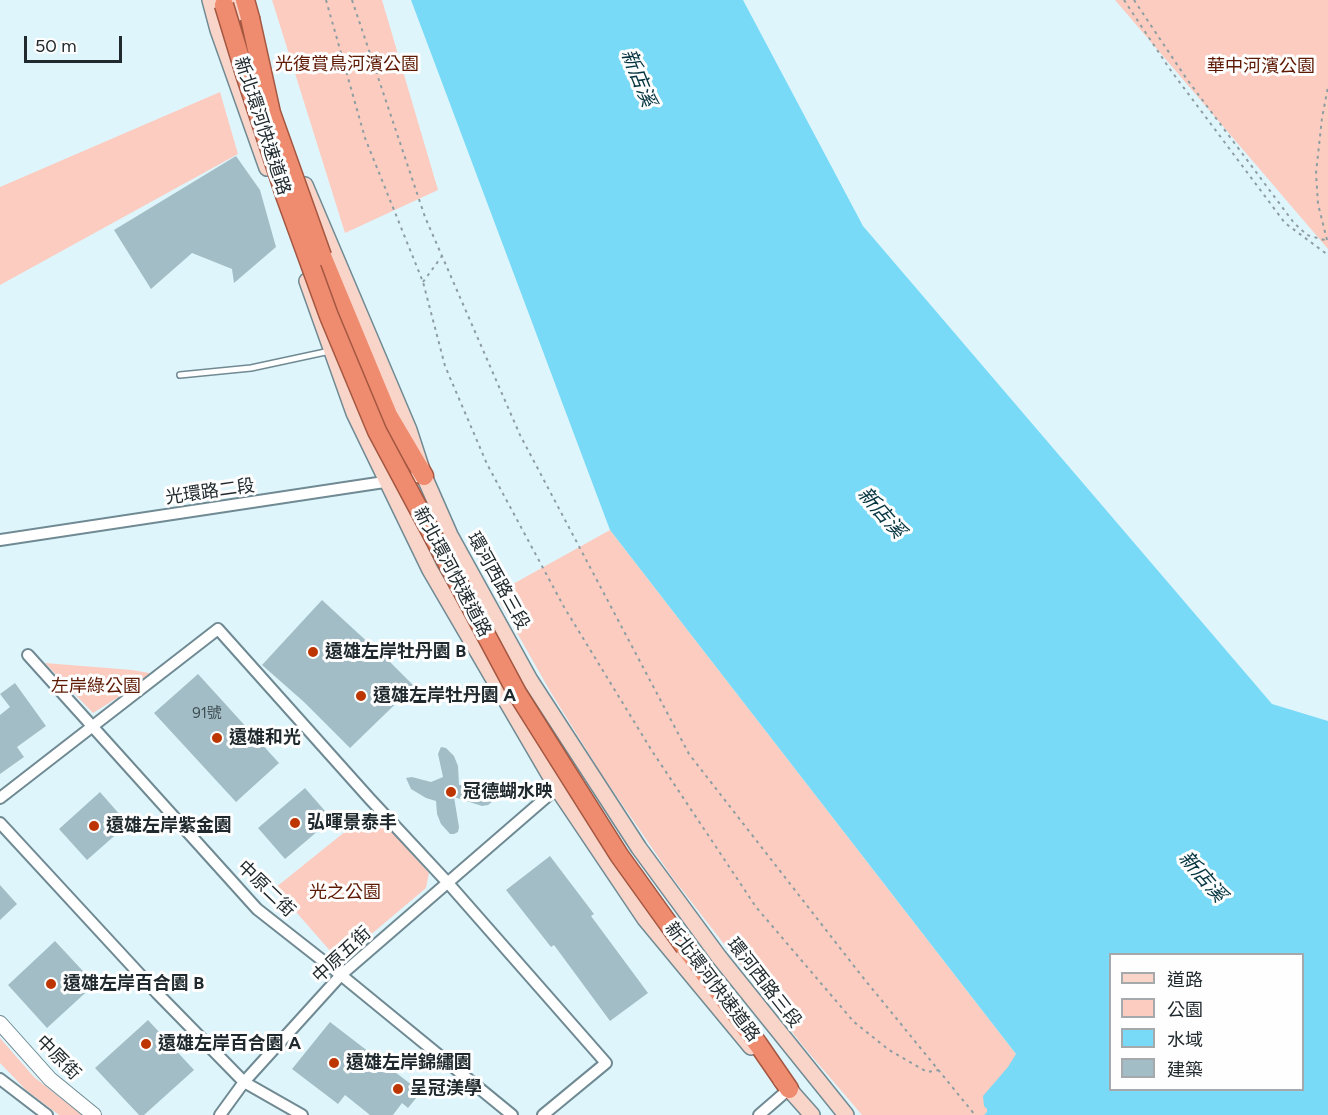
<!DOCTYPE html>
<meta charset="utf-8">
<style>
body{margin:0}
#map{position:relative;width:1328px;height:1115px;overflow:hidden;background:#dff5fc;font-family:Figtree,"Noto Sans TC",sans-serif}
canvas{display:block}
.legend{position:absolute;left:1109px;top:953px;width:195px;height:138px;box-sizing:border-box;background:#fefefe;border:2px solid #a5a9ab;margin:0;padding:8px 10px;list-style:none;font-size:18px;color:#202a2e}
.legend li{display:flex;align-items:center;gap:12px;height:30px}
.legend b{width:30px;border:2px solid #a5a9ab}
.scale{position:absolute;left:24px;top:36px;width:98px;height:27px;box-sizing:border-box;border:3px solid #202a2e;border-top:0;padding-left:8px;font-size:18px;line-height:21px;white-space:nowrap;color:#202a2e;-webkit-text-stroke:4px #fefefe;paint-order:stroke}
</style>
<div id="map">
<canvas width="1328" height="1115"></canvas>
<ul class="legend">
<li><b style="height:8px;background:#f9d4c9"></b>道路</li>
<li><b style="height:16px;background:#fbccbf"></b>公園</li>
<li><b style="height:16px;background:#78daf7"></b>水域</li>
<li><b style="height:16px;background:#a2bdc6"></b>建築</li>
</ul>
<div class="scale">50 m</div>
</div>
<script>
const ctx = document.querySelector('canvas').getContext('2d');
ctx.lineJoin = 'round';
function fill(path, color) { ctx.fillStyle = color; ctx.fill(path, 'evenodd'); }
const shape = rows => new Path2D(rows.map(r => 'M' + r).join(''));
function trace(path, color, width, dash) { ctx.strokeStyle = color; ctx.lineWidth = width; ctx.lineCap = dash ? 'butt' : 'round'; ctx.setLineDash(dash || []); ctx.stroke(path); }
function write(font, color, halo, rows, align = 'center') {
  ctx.font = font + ' Figtree,"Noto Sans TC",sans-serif'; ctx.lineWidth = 6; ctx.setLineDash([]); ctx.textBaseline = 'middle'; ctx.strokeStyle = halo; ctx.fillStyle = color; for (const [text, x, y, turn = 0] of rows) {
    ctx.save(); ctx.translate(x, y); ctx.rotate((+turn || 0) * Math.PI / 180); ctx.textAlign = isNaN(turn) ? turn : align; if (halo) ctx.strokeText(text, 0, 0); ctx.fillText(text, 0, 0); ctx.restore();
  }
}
const green = shape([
 [272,0,382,0,438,190,345,233],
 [1115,0,1328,0,1328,249],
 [220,92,238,154,0,285,0,187],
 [610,530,1050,1098,1071,1115,862,1115,803,1046,672,877,602,775,550,691,495,594],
 [45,663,132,670,155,674,93,713],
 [372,810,429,873,426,888,343,958,332,953,275,888],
 [0,1038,34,1077,82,1115,59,1115,26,1090,0,1063]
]);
const water = shape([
 [411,0,743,0,863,226,1272,704,1328,721,1328,1115,984,1115,987,1112,987,1109,984,1106,983,1096,1008,1067,1016,1054,610,530],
 [1302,954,1302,1090,1110,1090,1110,954]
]);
const building = shape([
 [236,156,260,190,276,247,234,283,232,269,192,253,151,289,114,230],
 [322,600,372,646,373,645,414,686,350,748,304,702,262,665],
 [198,674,279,763,236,802,154,713],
 [15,683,46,726,17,747,24,757,0,774,0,715,10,707,0,694],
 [441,747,446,748,454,756,458,766,459,785,474,784,480,787,490,795,492,802,488,805,482,806,454,797,459,827,458,832,454,834,450,834,441,824,437,814,436,801,426,798,411,789,406,778,412,777,431,782,443,777,438,754],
 [305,788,332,819,285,859,258,828],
 [100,792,128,824,87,860,59,829],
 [550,856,594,914,591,916,648,993,610,1021,554,945,551,947,506,890],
 [0,885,17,904,0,920],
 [55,941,95,984,47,1028,8,985],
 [148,1020,194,1070,144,1115,139,1115,95,1068],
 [330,1022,421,1092,408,1108,402,1103,393,1115,370,1115,345,1095,338,1104,292,1069]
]);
const path = shape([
 [326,0,365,138,423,282,445,366,487,464,564,607,652,751,756,907,854,1022,889,1050,927,1072,939,1070],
 [352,0,425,217,520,435,689,754,861,975,975,1115],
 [1124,0,1169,68,1285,223,1328,255],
 [1134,0,1186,78,1294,223,1307,235,1328,241],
 [1327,240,1318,204,1316,173,1322,118,1328,87],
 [423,282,442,256]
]);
const service = shape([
 [180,375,251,368,330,351]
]);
const minor = shape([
 [0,540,424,476],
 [28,655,257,909,341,975,512,1115],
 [0,798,218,629,369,798,448,883,606,1063,543,1115],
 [0,823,157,993,244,1082,302,1115],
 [0,1079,47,1115],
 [220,1115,244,1082,341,975,557,788],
 [759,1115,789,1089]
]);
const tertiary = shape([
 [0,1023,50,1079,94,1115]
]);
const secondary = shape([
 [210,0,218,30,267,168],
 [234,0,251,45],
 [305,185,409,430,424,476,450,535,530,680,639,848,719,957,846,1115],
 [307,281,354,413,430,570,557,788,645,919,751,1047],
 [781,1080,812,1115]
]);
const trunk = shape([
 [245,0,250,18],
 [322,256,388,415,424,476],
 [685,947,758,1044,789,1089]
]);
const trunkBridge = shape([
 [224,5,245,74,286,198,329,316,377,431,517,693,619,855,685,947],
 [250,18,271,113,322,256]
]);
const markers = [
 [313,652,6,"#bd3500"],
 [361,696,6,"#bd3500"],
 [217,738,6,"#bd3500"],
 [451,792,6,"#bd3500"],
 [295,823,6,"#bd3500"],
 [94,826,6,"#bd3500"],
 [51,984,6,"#bd3500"],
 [146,1044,6,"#bd3500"],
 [334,1063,6,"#bd3500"],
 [398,1089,6,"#bd3500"]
];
const numberNames = [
 ["91號",207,714]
];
const parkNames = [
 ["光復賞鳥河濱公園",347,65],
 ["華中河濱公園",1261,67],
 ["左岸綠公園",96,687],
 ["光之公園",345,893]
];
const streetNames = [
 ["新北環河快速道路",262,126,72],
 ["光環路二段",210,492,-8],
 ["新北環河快速道路",452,572,62],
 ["環河西路三段",498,581,61],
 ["中原二街",266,889,44],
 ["中原五街",342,955,-43],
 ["新北環河快速道路",712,982,53],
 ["環河西路三段",764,983,52],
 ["中原街",58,1058,45]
];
const poiNames = [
 ["遠雄左岸牡丹園 B",325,652],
 ["遠雄左岸牡丹園 A",373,696],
 ["遠雄和光",229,738],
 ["冠德蝴水映",463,792],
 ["弘暉景泰丰",307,823],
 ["遠雄左岸紫金園",106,826],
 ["遠雄左岸百合園 B",63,984],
 ["遠雄左岸百合園 A",158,1044],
 ["遠雄左岸錦繡園",346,1063],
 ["呈冠渼學",410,1089]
];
const waterNames = [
 ["新店溪",638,78,68],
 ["新店溪",881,513,49],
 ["新店溪",1202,877,49]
];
fill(green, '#fbccbf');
fill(water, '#78daf7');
fill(building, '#a2bdc6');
trace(service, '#708a93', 8);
trace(minor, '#708a93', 14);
trace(tertiary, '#708a93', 16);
trace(secondary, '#708a93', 18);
trace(trunk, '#a45741', 21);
trace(path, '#8d9ea3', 2, [3, 4.5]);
trace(service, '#fff', 5);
trace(minor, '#fff', 10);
trace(tertiary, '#fff', 14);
trace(secondary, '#f9d4c9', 15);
trace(trunk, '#ef8c6f', 18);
trace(trunkBridge, '#a45741', 21, []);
trace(trunkBridge, '#ef8c6f', 18);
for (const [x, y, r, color] of markers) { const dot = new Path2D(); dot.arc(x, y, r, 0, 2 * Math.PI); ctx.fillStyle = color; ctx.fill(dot); trace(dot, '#fefefe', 2); }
write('15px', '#404f54', null, numberNames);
write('18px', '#5e1903', '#fefefe', parkNames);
write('18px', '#202a2e', '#fefefe', streetNames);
write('bold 18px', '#202a2e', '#fefefe', poiNames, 'left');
write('italic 20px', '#053541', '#fefefe', waterNames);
</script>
